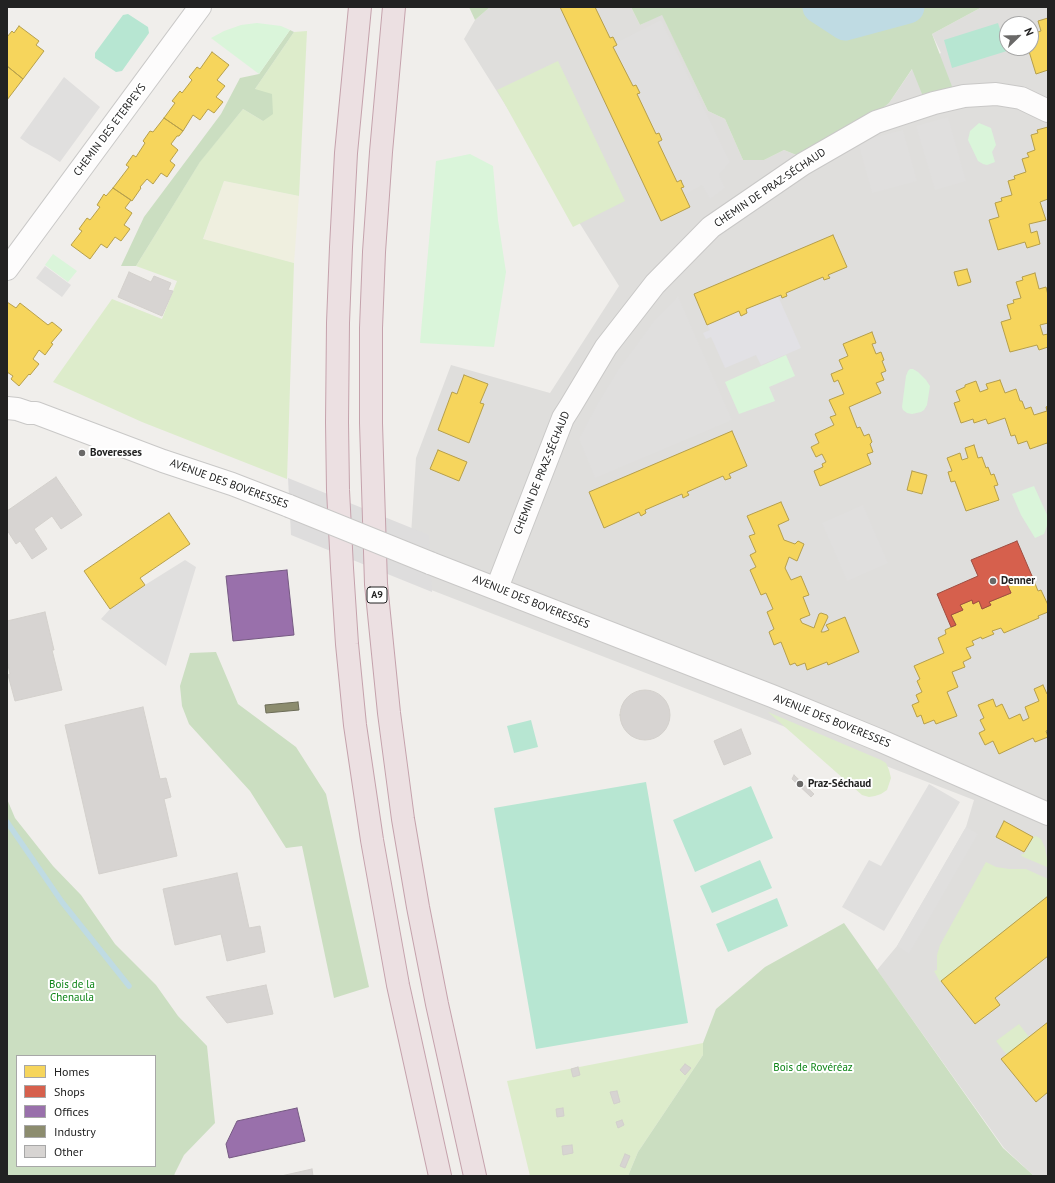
<!DOCTYPE html>
<meta charset="utf-8">
<style>
body{margin:0}
#map{position:relative;width:1055px;height:1183px;overflow:hidden;background:#f0eeeb;font-family:"PT Sans",sans-serif}
canvas{display:block}
.frame{position:absolute;inset:0;border:8px solid #222;pointer-events:none}
.legend{position:absolute;left:16px;top:1055px;width:140px;height:112px;box-sizing:border-box;background:#fff;border:1px solid #a7a7a7;margin:0;padding:5px 7px;list-style:none;font-size:12px;color:#222}
.legend li{display:flex;align-items:center;gap:8px;height:20px}
.legend b{width:20px;border:1px solid #a7a7a7}
.north{position:absolute;left:999px;top:16px;width:40px;height:40px;box-sizing:border-box;background:#fff;border:1px solid #a7a7a7;border-radius:50%;rotate:67deg;font-size:11px;font-weight:700;line-height:16px;text-align:center;color:#222}
.north::after{content:'';display:block;margin:auto;width:14px;height:18px;background:#6a6968;clip-path:polygon(50% 0,100% 100%,50% 72%,0 100%)}
</style>
<div id="map">
<canvas width="1055" height="1183"></canvas>
<div class="frame"></div>
<ul class="legend">
<li><b style="height:11px;background:#f6d55c"></b>Homes</li>
<li><b style="height:11px;background:#d6604d"></b>Shops</li>
<li><b style="height:11px;background:#9970ab"></b>Offices</li>
<li><b style="height:11px;background:#8c8c6e"></b>Industry</li>
<li><b style="height:11px;background:#d7d4d2"></b>Other</li>
</ul>
<div class="north">N</div>
</div>
<script>
const ctx = document.querySelector('canvas').getContext('2d');
ctx.lineJoin = 'round';
function fill(path, color) { ctx.fillStyle = color; ctx.fill(path, 'evenodd'); }
const shape = rows => new Path2D(rows.map(r => 'M' + r).join(''));
function trace(path, color, width, dash) { ctx.strokeStyle = color; ctx.lineWidth = width; ctx.lineCap = dash ? 'butt' : 'round'; ctx.setLineDash(dash || []); ctx.stroke(path); }
function write(font, color, halo, rows, align = 'center') {
  ctx.font = font + ' "PT Sans",sans-serif'; ctx.lineWidth = 4; ctx.setLineDash([]); ctx.textBaseline = 'middle'; ctx.strokeStyle = halo; ctx.fillStyle = color; for (const [text, x, y, turn = 0] of rows) {
    ctx.save(); ctx.translate(x, y); ctx.rotate((+turn || 0) * Math.PI / 180); ctx.textAlign = isNaN(turn) ? turn : align; if (halo) ctx.strokeText(text, 0, 0); ctx.fillText(text, 0, 0); ctx.restore();
  }
}
const residential = shape([
 [490,7,631,7,640,25,662,14,708,111,725,119,743,160,764,160,784,150,814,162,889,103,913,68,941,53,932,34,982,7,1048,7,1048,1176,1034,1176,1004,1148,877,970,897,946,966,827,974,800,408,581,416,458,451,365,550,393,619,286,464,39,475,20],
 [1007,24,1031,24,1031,48,1007,48]
]);
const farmland = shape([
 [224,181,299,196,294,263,203,240]
]);
const grass = shape([
 [307,31,299,196,224,181,203,239,294,263,287,479,142,422,53,382,112,299,162,319,177,281,136,266,201,160,243,109,263,121,255,89,294,32],
 [558,61,625,201,573,227,497,90],
 [768,712,881,760,886,763,889,770,891,778,887,790,881,794,875,796,869,797,862,795],
 [1036,836,1041,839,1045,848,1048,863,1047,867,1021,856,1022,854,1024,854,1033,837],
 [986,862,996,867,1009,869,1026,869,1048,879,1048,896,940,982,934,971,937,970,937,955,940,945],
 [1019,1024,1029,1037,1007,1055,996,1041],
 [703,1043,703,1055,638,1152,628,1176,530,1176,507,1081]
]);
const forest = shape([
 [469,7,490,7,475,20],
 [631,7,982,7,932,34,953,89,922,94,912,69,889,103,840,143,814,162,784,150,764,160,743,160,725,119,708,111,662,15,640,25],
 [290,30,294,32,255,89,272,94,273,114,263,121,243,109,200,162,136,266,121,266,144,217,221,114,240,78,259,74],
 [216,652,238,704,296,747,326,794,369,987,334,998,302,846,286,848,250,791,189,724,182,706,180,686,190,653],
 [7,799,15,818,53,866,81,895,115,944,156,985,178,1016,207,1046,215,1123,184,1155,175,1173,174,1176,7,1176],
 [17,1056,155,1056,155,1166,17,1166],
 [844,923,1003,1148,1034,1176,628,1176,638,1152,703,1055,703,1043,716,1009,765,967]
]);
const park = shape([
 [257,23,281,26,290,30,259,74,211,38,224,31,241,25],
 [979,123,991,128,996,145,992,152,995,162,987,165,983,164,978,161,968,140,970,131],
 [470,154,493,166,498,220,506,272,494,347,420,343,436,161],
 [53,254,77,271,68,282,45,265],
 [786,355,795,376,769,387,775,401,739,414,725,382],
 [910,369,913,369,918,372,926,380,930,386,927,405,924,410,921,412,912,414,907,413,903,410,902,407,906,376,908,371],
 [1034,486,1048,517,1048,523,1044,534,1035,538,1021,515,1012,494]
]);
const pitch = shape([
 [128,14,148,27,149,33,122,71,116,72,95,58,95,53,123,15],
 [998,23,1007,51,952,68,944,40],
 [531,720,538,747,514,753,507,726],
 [646,782,688,1023,536,1049,494,808],
 [751,786,773,838,695,872,673,820],
 [760,860,772,888,712,913,700,886],
 [777,898,788,926,728,952,716,924]
]);
const parking = shape([
 [661,20,730,162,719,175,725,188,710,199,702,185,684,195,681,188,684,187,681,180,677,182,658,142,662,140,659,133,656,134,637,94,640,92,636,85,633,86,613,47,617,45,616,43],
 [64,77,100,107,60,162,49,155,30,145,20,138],
 [948,117,966,181,935,190,916,126],
 [903,130,917,181,872,193,858,142],
 [45,266,71,285,62,297,36,278],
 [678,296,732,420,595,478,579,439,598,403,618,370,654,321],
 [863,505,888,563,847,581,822,523],
 [185,560,196,567,166,666,101,619,110,609,145,585],
 [929,784,960,802,884,931,842,907,869,860,881,866],
 [966,827,978,834,909,954,897,946]
]);
const plaza = shape([
 [778,296,801,348,761,365,756,355,725,368,711,337,706,339,703,333,710,330,707,325,739,311,741,316,747,313,746,309]
]);
const pier = shape([
 [288,478,429,535,432,592,291,535]
]);
const homes = shape([
 [560,7,595,7,610,38,613,37,617,45,613,47,633,86,636,85,640,93,637,94,656,134,659,133,662,140,658,142,677,182,681,180,682,183,684,187,681,188,690,207,661,221,560,7],
 [1048,18,1048,70,1036,74,1028,48,1031,48,1031,42,1036,40,1034,33,1041,31,1038,21,1048,18],
 [19,26,39,41,36,45,44,51,23,79,7,66,7,37,12,31,14,33,19,26],
 [212,52,229,65,217,80,225,86,216,97,223,102,214,113,208,109,200,120,193,115,183,131,164,118,175,103,172,101,180,91,182,93,192,80,189,77,197,67,200,69,212,52],
 [7,66,23,79,7,100,7,66],
 [164,118,183,131,179,136,177,136,171,144,178,150,170,161,175,165,167,177,161,173,153,184,147,179,140,187,141,188,132,201,113,188,129,167,126,165,133,155,136,157,145,143,143,141,150,131,153,132,164,118],
 [1048,127,1048,199,1040,202,1046,220,1029,224,1031,233,1037,231,1040,244,1027,248,1025,242,998,250,989,220,999,217,995,203,1002,201,1001,198,1012,195,1008,181,1015,179,1014,176,1026,172,1022,159,1029,157,1027,153,1035,150,1031,135,1038,133,1037,130,1048,127],
 [113,188,131,200,125,208,132,213,124,225,130,229,121,241,115,237,107,248,101,244,90,259,71,245,82,231,79,229,87,218,90,220,100,207,97,205,104,194,106,196,113,188],
 [833,235,847,267,828,275,830,278,824,280,823,277,786,293,787,296,782,298,781,295,746,309,747,313,741,316,739,311,707,325,694,294,833,235],
 [967,269,971,282,958,286,954,272,967,269],
 [1035,273,1039,289,1046,287,1048,295,1048,323,1040,325,1043,335,1048,334,1048,347,1039,350,1037,345,1010,352,1001,322,1011,319,1007,305,1014,303,1013,300,1021,298,1016,282,1023,280,1022,277,1035,273],
 [7,302,16,308,20,303,48,325,52,322,62,330,51,343,53,344,45,355,39,350,33,359,39,364,30,375,29,374,19,386,11,379,13,376,7,372,7,302],
 [872,332,876,343,872,344,876,354,881,352,884,360,882,361,886,371,881,373,884,380,876,383,881,393,849,407,857,428,860,427,864,436,869,434,872,442,870,444,873,452,867,454,871,464,820,486,814,471,823,467,822,464,826,462,822,454,816,457,811,447,819,443,815,434,834,425,830,417,836,415,829,400,844,394,838,380,834,382,831,374,843,369,839,360,848,356,843,344,872,332],
 [464,375,488,384,480,403,484,404,469,443,438,430,452,392,457,394,464,375],
 [1000,380,1005,393,1016,389,1020,401,1022,401,1025,409,1031,407,1034,415,1047,411,1046,407,1048,406,1048,446,1047,443,1030,449,1027,441,1018,444,1015,435,1011,436,1005,418,988,424,986,419,974,423,973,419,961,423,954,403,960,401,956,391,965,387,965,385,976,381,980,392,988,389,986,384,1000,380],
 [732,431,747,466,729,474,731,478,725,480,723,476,687,492,689,495,683,498,682,494,645,510,646,513,641,516,639,512,604,528,589,492,732,431],
 [974,445,978,458,982,457,986,468,988,467,991,475,994,474,998,485,994,486,999,500,966,511,955,481,951,482,948,472,952,471,947,458,960,453,962,460,968,458,965,448,974,445],
 [438,450,467,462,459,481,430,469,438,450],
 [912,471,927,475,922,494,907,490,912,471],
 [781,502,789,520,778,525,784,540,795,544,798,541,804,544,797,561,789,557,785,568,791,580,801,576,809,595,803,597,810,615,800,619,802,623,814,628,819,614,821,613,827,615,828,617,821,632,824,632,829,630,826,625,845,617,859,652,828,665,827,662,807,670,805,663,797,666,795,663,790,665,781,642,774,645,769,632,774,629,767,612,773,609,766,593,761,595,750,570,756,567,750,555,756,552,749,536,755,534,747,516,781,502],
 [169,513,190,544,140,578,145,585,110,609,84,571,169,513],
 [1032,576,1038,591,1041,590,1048,605,1048,612,1038,616,1039,618,1004,633,1001,628,992,631,994,634,982,639,981,637,972,641,974,645,966,648,971,658,963,662,965,667,952,672,958,687,947,692,957,716,936,724,934,720,924,724,921,715,917,717,912,705,919,702,916,695,922,692,917,681,920,679,914,666,944,653,938,638,946,634,945,630,956,625,951,615,963,610,960,605,972,600,973,604,979,601,982,609,991,605,989,602,1011,593,1008,586,1032,576],
 [1043,685,1047,694,1048,693,1048,730,1046,731,1048,737,1035,742,1033,738,999,754,993,741,985,745,979,733,985,730,980,720,984,718,978,705,993,699,996,707,1002,704,1009,719,1020,714,1023,721,1029,718,1025,707,1039,701,1034,689,1043,685],
 [1004,821,1033,837,1024,852,996,837,1004,821],
 [1048,896,1048,956,995,998,1000,1005,975,1024,941,981,1048,896],
 [1048,1022,1048,1092,1036,1102,1001,1059,1048,1022]
]);
const shops = shape([
 [1017,541,1032,576,1008,586,1011,593,989,602,991,605,982,609,979,601,973,604,972,600,960,605,963,610,951,615,956,625,951,627,937,594,978,576,971,560,1017,541]
]);
const offices = shape([
 [287,570,294,635,233,641,226,576,287,570],
 [297,1108,305,1141,229,1158,226,1144,237,1121,297,1108]
]);
const industry = shape([
 [298,702,299,710,266,713,265,705,298,702]
]);
const stream = shape([
 [7,822,62,902,129,986]
]);
const river = shape([
 [819,7,845,24,908,7]
]);
const building = shape([
 [129,272,151,282,154,276,171,283,168,290,173,291,162,316,118,297,129,272],
 [56,477,82,515,61,529,52,516,34,529,47,549,32,559,20,541,16,544,7,530,7,511,56,477],
 [45,612,54,650,52,650,62,690,15,701,8,675,10,674,7,661,7,621,45,612],
 '620 715a25 25 0 1 1 50 0a25 25 0 1 1-50 0Z',
 [143,707,160,779,166,778,171,797,164,799,177,856,99,874,65,725,143,707],
 [741,729,751,754,724,765,714,741,741,729],
 [794,775,814,794,811,797,792,779,794,775],
 [237,873,249,928,260,926,265,952,227,961,221,934,175,945,163,889,237,873],
 [266,985,273,1014,227,1023,206,997,266,985],
 [685,1064,691,1068,685,1075,680,1070,685,1064],
 [578,1067,580,1075,573,1077,571,1069,578,1067],
 [617,1091,620,1102,614,1104,610,1092,617,1091],
 [563,1108,564,1116,557,1117,556,1109,563,1108],
 [622,1120,624,1125,618,1128,616,1122,622,1120],
 [572,1145,573,1153,563,1155,562,1146,572,1145],
 [625,1154,630,1156,625,1168,620,1166,625,1154],
 [312,1169,313,1176,281,1176,312,1169]
]);
const minor = shape([
 [7,269,200,7],
 [7,408,17,409,29,413,36,413,163,461,232,484,289,506],
 [430,563,772,696,879,740,1048,814],
 [497,588,563,418,570,407,606,347,655,284,711,227,803,164,876,122,934,103,964,96,996,94,1021,98,1048,111]
]);
const highway = shape([
 [360,7,346,153,341,247,338,323,337,422,338,490,342,568,347,644,355,725,372,840,398,985,440,1176],
 [394,7,381,152,374,252,371,328,371,423,376,584,389,713,403,819,418,907,437,1004,475,1176]
]);
const minorBridge = shape([
 [289,506,430,563]
]);
const markers = [
 [82,453,4,"#6a6968"],
 [993,581,4,"#6a6968"],
 [800,784,4,"#6a6968"]
];
const shields = [
 [377,595,20]
];
const shieldNames = [
 ["A9",377,595]
];
const streetNames = [
 ["CHEMIN DES ETERPEYS",110,130,-53],
 ["CHEMIN DE PRAZ-SÉCHAUD",770,188,-34],
 ["CHEMIN DE PRAZ-SÉCHAUD",542,473,-68],
 ["AVENUE DES BOVERESSES",229,484,20],
 ["AVENUE DES BOVERESSES",531,602,22],
 ["AVENUE DES BOVERESSES",832,721,22]
];
const poiNames = [
 ["Boveresses",90,453],
 ["Denner",1001,581],
 ["Praz-Séchaud",808,784]
];
const parkNames = [
 ["Bois de la",72,985],
 ["Chenaula",72,998],
 ["Bois de Rovéréaz",813,1068]
];
fill(residential, '#dfdedc');
fill(farmland, '#efefdf');
fill(grass, '#ddeccb');
fill(forest, '#cbdec1');
fill(park, '#daf5da');
fill(pitch, '#b7e6d2');
fill(parking, '#e0dfde');
fill(plaza, '#e2e1e5');
fill(pier, '#dedddd');
fill(homes, '#f6d55c');
trace(homes, '#b69f4b', 1);
fill(shops, '#d6604d');
trace(shops, '#a04d40', 1);
fill(offices, '#9970ab');
trace(offices, '#755982', 1);
fill(industry, '#8c8c6e');
trace(industry, '#6c6c57', 1);
trace(stream, '#bfdbe3', 5.5);
trace(river, '#bfdbe3', 33);
fill(building, '#d7d4d2');
trace(building, '#d3d0cc', 1);
trace(minor, '#c9c8c7', 24);
trace(highway, '#c5a2ac', 24);
trace(minor, '#fdfcfc', 22);
trace(highway, '#ece0e2', 22);
trace(minorBridge, '#c9c8c7', 24, []);
trace(minorBridge, '#fdfcfc', 22);
for (const [x, y, r, color] of markers) { const dot = new Path2D(); dot.arc(x, y, r, 0, 2 * Math.PI); ctx.fillStyle = color; ctx.fill(dot); trace(dot, '#fff', 1.5); }
for (const [x, y, w] of shields) { const box = new Path2D(); box.roundRect(x - w / 2, y - 8, w, 16, 3); ctx.fillStyle = '#fff'; ctx.fill(box); trace(box, '#222', 1); }
write('bold 10px', '#222', null, shieldNames);
write('11px', '#222', '#fff', streetNames);
write('bold 11px', '#222', '#fff', poiNames, 'left');
write('11px', '#0c8416', '#fff', parkNames);
</script>
